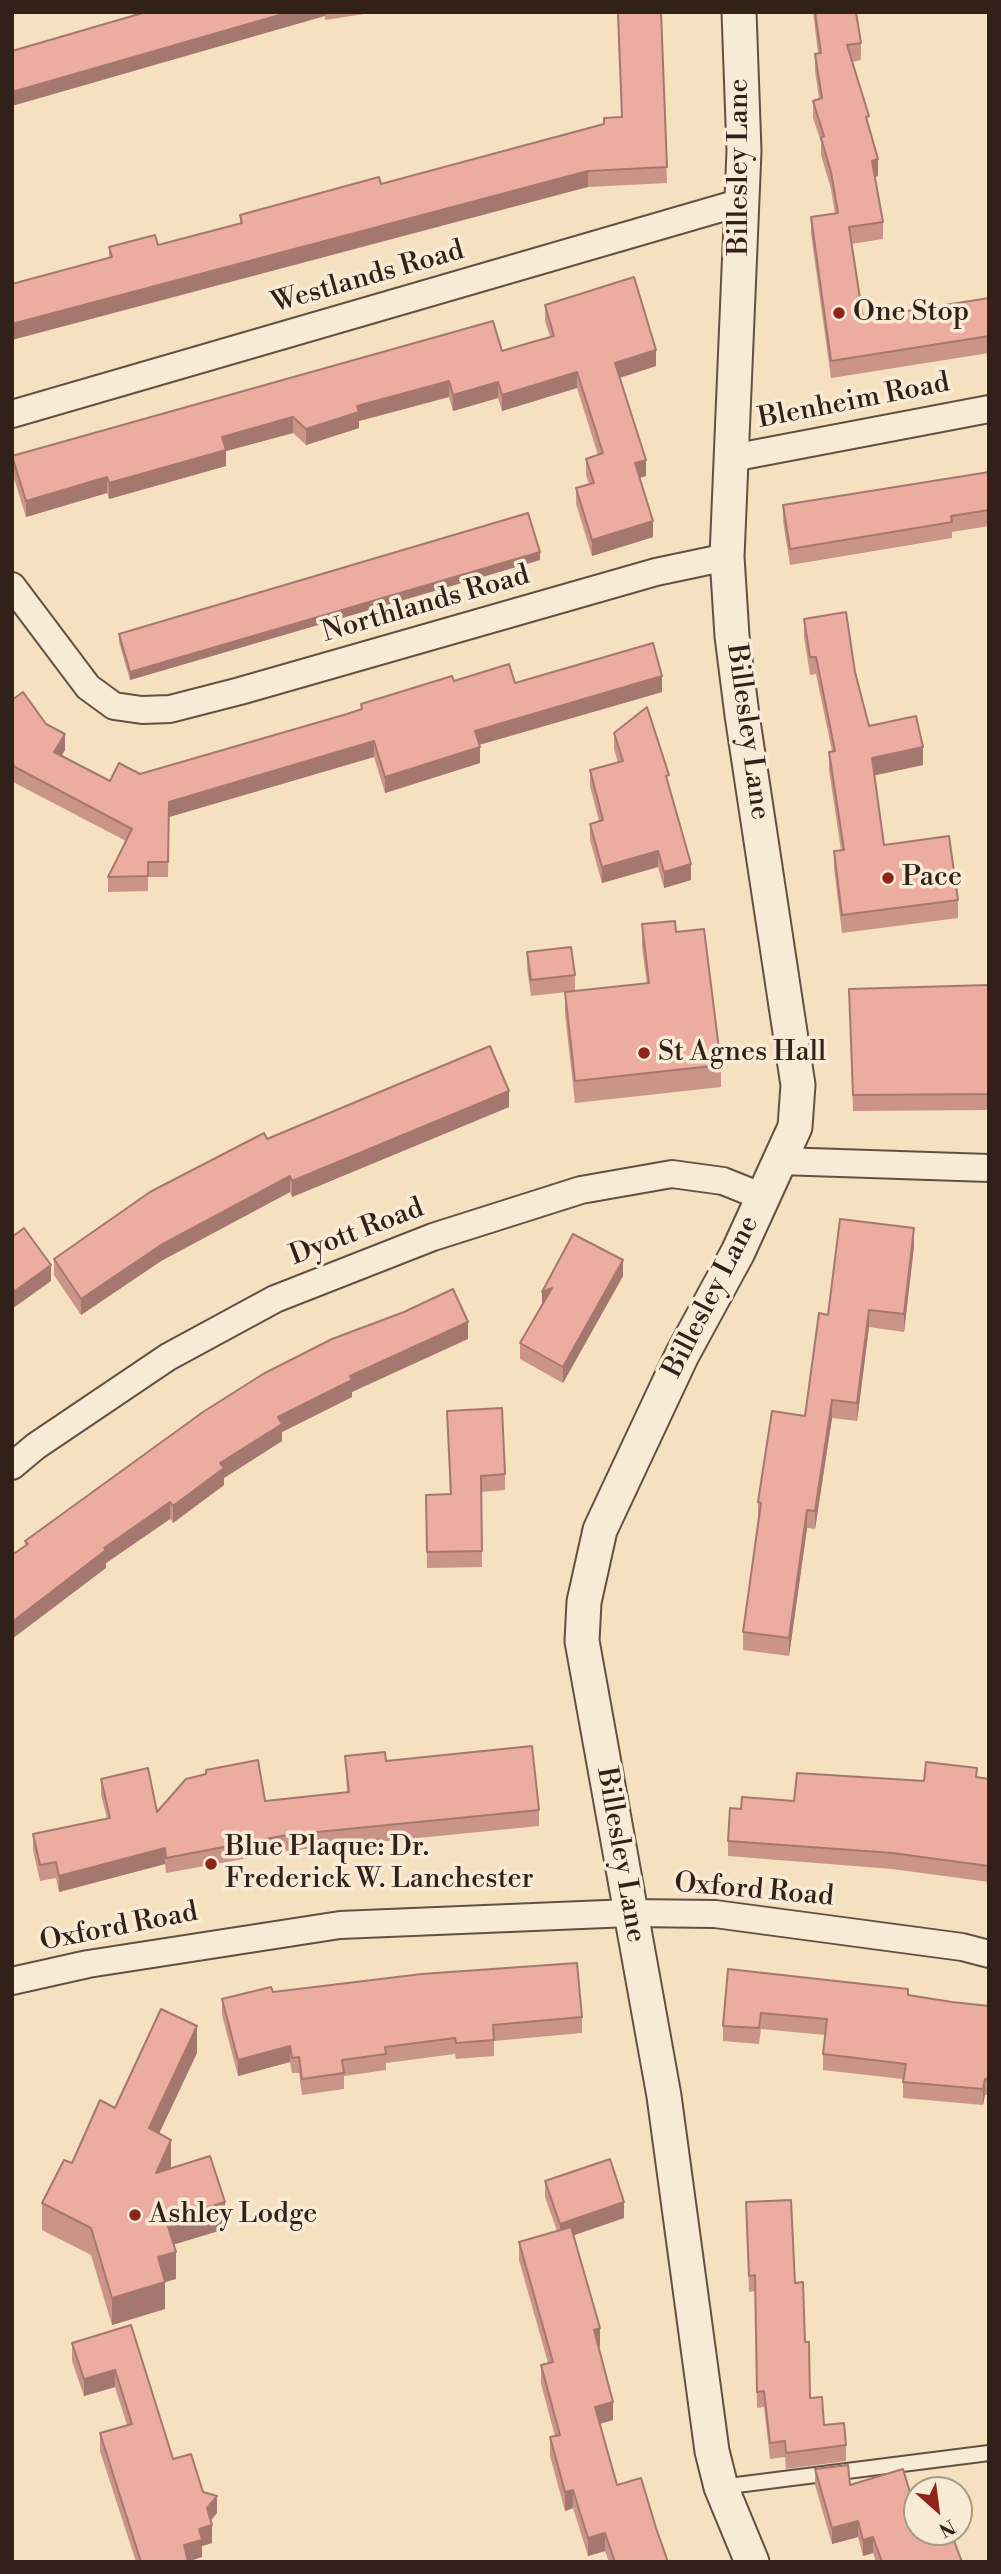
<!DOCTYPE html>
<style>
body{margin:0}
#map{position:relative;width:1001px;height:2574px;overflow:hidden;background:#f5e0c0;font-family:"Libre Bodoni",serif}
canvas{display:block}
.frame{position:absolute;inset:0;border:14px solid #312118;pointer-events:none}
.north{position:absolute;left:903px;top:2476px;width:70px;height:70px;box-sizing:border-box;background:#f8ebd6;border:2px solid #a89a8a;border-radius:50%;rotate:152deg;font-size:19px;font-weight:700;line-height:28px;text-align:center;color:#312118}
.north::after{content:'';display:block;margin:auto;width:24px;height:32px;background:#8f2418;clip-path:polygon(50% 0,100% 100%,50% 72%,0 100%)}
</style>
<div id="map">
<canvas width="1001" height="2574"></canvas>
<div class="frame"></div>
<div class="north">N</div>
</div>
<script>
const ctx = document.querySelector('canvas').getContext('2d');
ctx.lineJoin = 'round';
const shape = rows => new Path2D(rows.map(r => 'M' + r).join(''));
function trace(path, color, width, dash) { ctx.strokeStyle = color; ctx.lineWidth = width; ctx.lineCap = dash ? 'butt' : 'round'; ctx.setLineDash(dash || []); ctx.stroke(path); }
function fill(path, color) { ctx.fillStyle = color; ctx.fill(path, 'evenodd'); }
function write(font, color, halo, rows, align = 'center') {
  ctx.font = font + ' "Libre Bodoni",serif'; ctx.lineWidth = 7; ctx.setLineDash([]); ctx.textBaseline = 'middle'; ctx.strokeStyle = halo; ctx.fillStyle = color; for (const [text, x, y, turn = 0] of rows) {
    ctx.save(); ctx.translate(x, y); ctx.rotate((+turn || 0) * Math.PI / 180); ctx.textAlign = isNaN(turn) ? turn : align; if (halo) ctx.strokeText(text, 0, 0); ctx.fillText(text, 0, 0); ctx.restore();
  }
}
const service = shape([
 [721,2487,989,2453]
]);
const minor = shape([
 [12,414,742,202],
 [732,458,989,409],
 [12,586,88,687,114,706,142,710,170,709,240,691,656,572,727,557],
 [780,1161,989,1168],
 [12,1466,36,1446,168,1357,275,1299,433,1237,581,1190,672,1174,723,1181,763,1197],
 [12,1981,88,1964,340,1925,630,1913,715,1914,962,1947,989,1954]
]);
const tertiary = shape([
 [739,12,744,151,727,557,732,636,742,715,798,1085,795,1127,738,1252,682,1355,600,1530,584,1602,582,1641,664,2096,712,2451,721,2487,752,2562]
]);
const wall = shape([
 [146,12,377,12,325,20,325,16],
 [617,12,661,12,667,183,588,187,109,257,109,247,158,245,240,223,240,215,381,184,604,124,622,117],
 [813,12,856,12,861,43,861,60,852,62,869,127,878,176,875,177,883,222,883,239,851,244,863,318,989,298,989,353,831,378,811,234,811,217,835,214,831,189,821,155,821,142,813,118,813,101,819,98,815,71,815,54,818,53],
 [545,305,656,366,620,378,646,476,639,478,653,537,592,556,576,504,576,488,589,484,586,475,586,459,598,455,577,388,502,411,498,398,453,411,449,397,359,421,359,428,306,445,293,433,226,451,226,466,109,499,107,493,26,517,12,472,12,456,502,351,550,337,545,321],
 [989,472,989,526,952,532,952,538,790,565,783,521,783,505],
 [540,560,130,680,119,642,119,634],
 [804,619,855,672,869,726,923,765,874,775,884,845,958,900,958,918,842,933,834,869,834,851,841,850,829,770,829,752,832,751,816,674,810,675,804,637],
 [454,681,515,683,662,692,479,745,480,763,385,793,374,757,169,817,168,877,148,877,148,891,108,892,108,877,126,841,15,783,12,779,12,700,65,750,61,756,110,781,140,774,361,710,361,704],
 [614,733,669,787,691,880,664,888,658,867,602,883,590,840,590,824,599,821,590,786,590,770,618,763,614,749],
 [642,924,676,932,721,1065,721,1087,575,1103,565,1014,565,992,647,984,642,947],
 [527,952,575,975,575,991,531,996,527,968],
 [989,985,989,1110,853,1111,849,989],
 [509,1107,292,1197,290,1192,161,1261,81,1315,54,1275,54,1259,267,1139],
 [914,1246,904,1332,869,1327,857,1421,832,1418,815,1529,807,1528,789,1656,743,1650,743,1632,758,1521,758,1502,805,1416,828,1315],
 [623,1276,563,1383,520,1359,520,1343,542,1305],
 [468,1339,352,1392,352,1397,282,1432,282,1441,224,1478,224,1485,173,1523,170,1519,106,1563,106,1568,25,1545,25,1541],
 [447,1411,505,1474,505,1490,481,1492,482,1567,427,1568,426,1495,450,1494],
 [345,1756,386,1761,539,1810,539,1826,287,1851,166,1873,165,1864,59,1892,56,1878,40,1881,33,1850,33,1834,107,1818,101,1795,101,1779,157,1812,206,1774,206,1770,265,1801,347,1792],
 [977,1777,989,1779,989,1882,892,1869,728,1856,728,1841,741,1809,924,1781],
 [728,1969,952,2002,989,2006,989,2095,985,2095,983,2105,903,2098,903,2079,823,2070,823,2054,825,2035,761,2029,759,2044,723,2041,723,2026],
 [273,1992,582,2017,582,2033,494,2041,494,2056,456,2059,455,2054,386,2063,386,2070,344,2076,344,2089,302,2095,299,2073,292,2073,290,2062,238,2076,222,2015,222,1999],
 [197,2053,159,2133,171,2167,170,2169,225,2229,174,2244,176,2279,165,2282,165,2309,112,2325,91,2255,42,2230,42,2203,115,2108],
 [545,2181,624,2218,574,2235,600,2347,598,2347,613,2420,600,2424,617,2485,656,2528,668,2562,609,2562,605,2551,588,2556,573,2508,565,2511,550,2456,550,2437,555,2436,541,2384,541,2365,548,2363,519,2260,519,2242,557,2231,545,2197],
 [746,2202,795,2283,805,2342,810,2398,824,2425,846,2445,846,2461,786,2469,785,2457,770,2459,764,2407,757,2408,755,2291,749,2292],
 [131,2325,173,2459,203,2492,217,2513,210,2521,212,2543,202,2546,202,2557,188,2562,136,2562,100,2451,100,2433,127,2425,115,2387,84,2396,72,2361,72,2343],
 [815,2469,850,2485,917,2532,962,2562,876,2562,873,2553,863,2556,858,2537,832,2544,815,2485]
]);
const shadedWall = shape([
 [290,12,325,12,325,16,12,106,12,92],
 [878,159,878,176,872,178,872,161],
 [588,171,588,187,12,340,12,324],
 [656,350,656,366,615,379,615,363],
 [577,372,577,388,502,411,502,395],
 [449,381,449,397,359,421,359,428,306,445,306,429,357,406],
 [498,382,498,398,453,411,453,395],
 [293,417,293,433,226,451,226,466,109,499,109,483,222,437],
 [646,460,646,476,635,479,635,463],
 [107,477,107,493,26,517,26,501],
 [653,521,653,537,592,556,592,540],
 [540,552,540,560,130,680,130,672],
 [662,676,662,692,475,746,475,731],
 [65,734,65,750,54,768,54,752],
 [374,741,374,757,169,817,168,877,169,802],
 [480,747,480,763,385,793,385,777],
 [923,747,923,765,872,776,872,758],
 [658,851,658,867,602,883,602,867],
 [691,864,691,880,664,888,664,872],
 [509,1091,509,1107,292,1197,292,1181],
 [290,1176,290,1192,161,1261,81,1315,81,1299,161,1245],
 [914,1228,914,1246,904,1332,904,1314],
 [623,1260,623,1276,563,1383,563,1367],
 [51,1265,51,1281,12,1309,12,1293],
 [552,1288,542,1308,542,1292],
 [869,1310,869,1327,857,1421,857,1403],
 [468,1322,468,1339,352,1392,352,1397,282,1432,282,1441,224,1478,224,1485,173,1523,173,1506,220,1463,278,1417,350,1376],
 [832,1400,832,1418,815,1529,815,1511],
 [170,1502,170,1519,106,1563,106,1568,12,1639,12,1622,104,1548],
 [807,1510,807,1528,789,1656,789,1638],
 [13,1643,13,1660,12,1661,12,1644],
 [165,1848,165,1864,59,1892,59,1876],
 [197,2026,197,2053,149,2155,149,2128],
 [290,2046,290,2062,238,2076,238,2060],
 [985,2079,985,2095,983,2105,983,2089],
 [171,2140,171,2167,156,2200,156,2173],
 [225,2202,225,2229,166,2247,166,2220],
 [624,2202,624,2218,560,2240,560,2224],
 [176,2252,176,2279,165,2282,165,2309,112,2325,112,2298,158,2257],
 [600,2328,600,2347,594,2349,594,2330],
 [115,2370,115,2387,84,2396,84,2379],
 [613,2402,613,2420,595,2425,595,2407],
 [573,2490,573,2508,565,2511,565,2492],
 [217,2496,217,2513,207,2525,207,2508],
 [858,2521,858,2537,832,2544,832,2528],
 [212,2525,212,2543,202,2546,202,2557,186,2562,184,2545,199,2529],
 [605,2533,605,2551,588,2556,588,2538],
 [873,2537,873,2553,863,2556,863,2540]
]);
const building = shape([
 [146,12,290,12,12,92,12,51,146,12],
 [618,12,661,12,667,167,588,171,12,324,12,284,112,257,109,247,155,235,158,245,242,223,240,215,379,177,381,184,604,124,604,118,622,117,618,12],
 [815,12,856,12,861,43,847,45,869,116,866,117,878,159,872,161,883,222,849,227,863,318,989,298,989,336,831,361,811,217,838,213,831,172,821,138,824,136,813,101,822,98,815,54,821,53,815,12],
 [634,277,656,350,615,363,646,460,635,463,653,521,592,540,576,488,594,483,586,459,603,453,577,372,502,395,498,382,453,395,449,381,357,406,359,412,306,429,293,417,222,437,226,450,109,483,107,477,26,501,12,456,493,321,502,351,529,343,554,336,545,305,634,277],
 [989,472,989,510,951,516,952,522,790,549,783,505,989,472],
 [528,513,540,552,130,672,119,634,528,513],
 [846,612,855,672,869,726,916,716,923,747,872,758,884,845,949,836,958,900,842,915,834,851,844,850,829,752,835,751,816,657,810,657,804,619,846,612],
 [653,643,662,676,475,731,480,747,385,777,374,741,169,802,168,862,148,862,148,876,108,877,132,829,15,767,12,763,12,700,23,692,46,724,65,734,54,752,110,781,119,763,140,774,347,714,362,709,361,704,452,676,454,681,509,664,515,683,653,643],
 [647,707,669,775,666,776,691,864,664,872,658,851,602,867,590,824,603,820,590,770,623,761,614,733,647,707],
 [675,921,676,932,704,929,721,1065,575,1081,565,992,649,983,642,924,675,921],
 [571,947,575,975,531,980,527,952,571,947],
 [989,985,989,1094,853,1095,849,989,989,985],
 [490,1046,509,1091,292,1181,290,1176,161,1245,81,1299,54,1259,150,1192,264,1133,267,1139,490,1046],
 [840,1219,914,1228,904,1314,869,1310,857,1403,832,1400,815,1511,807,1510,789,1638,743,1632,761,1503,758,1502,772,1411,805,1416,819,1313,828,1315,840,1219],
 [24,1228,51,1265,12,1293,12,1237,24,1228],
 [573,1234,623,1260,563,1367,520,1343,552,1288,542,1292,573,1234],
 [453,1289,468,1322,350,1376,352,1380,278,1417,282,1424,220,1463,224,1468,173,1506,170,1502,104,1548,106,1550,12,1622,12,1555,28,1544,25,1541,203,1412,263,1374,332,1339,404,1312,453,1289],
 [502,1408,505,1474,481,1476,482,1551,427,1552,426,1495,451,1494,447,1411,502,1408],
 [532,1746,539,1810,287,1835,166,1858,165,1848,59,1876,56,1862,40,1865,33,1834,110,1818,101,1779,148,1768,157,1812,186,1779,206,1774,206,1770,258,1760,265,1801,349,1792,345,1756,385,1752,386,1761,532,1746],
 [926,1762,977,1768,976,1777,989,1779,989,1866,892,1853,728,1841,730,1808,741,1809,742,1797,794,1801,797,1773,924,1781,926,1762],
 [577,1963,582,2017,493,2025,494,2040,456,2043,455,2038,385,2047,386,2054,342,2060,344,2073,302,2079,299,2057,292,2058,290,2046,238,2060,222,1999,271,1987,273,1992,422,1974,577,1963],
 [728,1969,908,1989,908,1995,952,2002,989,2006,989,2080,985,2079,983,2089,903,2082,906,2064,823,2054,827,2019,761,2013,759,2028,723,2026,728,1969],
 [161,2009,197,2026,149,2128,171,2140,156,2173,210,2156,225,2202,166,2220,176,2252,158,2257,165,2282,112,2298,91,2228,42,2203,64,2160,72,2163,100,2100,115,2108,161,2009],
 [610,2159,624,2202,560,2224,545,2181,610,2159],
 [791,2200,795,2283,803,2282,805,2342,809,2342,810,2398,822,2397,824,2425,844,2423,846,2445,786,2453,785,2441,770,2443,764,2391,757,2392,755,2275,749,2276,746,2202,791,2200],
 [571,2227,600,2328,594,2330,613,2402,595,2407,617,2485,641,2478,656,2528,668,2562,615,2562,605,2533,588,2538,573,2490,565,2492,550,2437,560,2435,541,2365,553,2362,519,2242,571,2227],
 [131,2325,173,2459,191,2454,203,2492,217,2496,207,2508,212,2525,199,2529,202,2540,184,2545,188,2562,141,2562,100,2433,132,2424,115,2370,84,2379,72,2343,131,2325],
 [848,2465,850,2485,903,2469,917,2516,917,2532,933,2532,937,2544,953,2538,962,2562,882,2562,873,2537,863,2540,858,2521,832,2528,815,2469,848,2465]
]);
const markers = [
 [839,313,7,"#8f2418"],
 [888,878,7,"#8f2418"],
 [644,1053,7,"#8f2418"],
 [211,1864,7,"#8f2418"],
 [135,2215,7,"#8f2418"]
];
const streetNames = [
 ["Billesley Lane",740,167,-90],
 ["Westlands Road",368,278,-16],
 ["Blenheim Road",854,402,-11],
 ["Northlands Road",426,605,-16],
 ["Billesley Lane",747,732,82],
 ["Dyott Road",357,1233,-21],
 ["Billesley Lane",712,1297,-63],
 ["Billesley Lane",620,1855,80],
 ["Oxford Road",754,1891,5],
 ["Oxford Road",119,1928,-11]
];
const poiNames = [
 ["One Stop",853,313],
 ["Pace",902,878],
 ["St Agnes Hall",658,1053],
 ["Blue Plaque: Dr.",225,1848],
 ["Frederick W. Lanchester",225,1880],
 ["Ashley Lodge",149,2215]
];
trace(service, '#625142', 18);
trace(minor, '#625142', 30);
trace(tertiary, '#625142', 37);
trace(service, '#f8ebd6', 14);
trace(minor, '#f8ebd6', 26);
trace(tertiary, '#f8ebd6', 33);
fill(wall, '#cb9489');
fill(shadedWall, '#a5786f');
fill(building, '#ecac9f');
trace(building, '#a5786f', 2);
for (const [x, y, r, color] of markers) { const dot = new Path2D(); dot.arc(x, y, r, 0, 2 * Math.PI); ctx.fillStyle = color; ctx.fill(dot); trace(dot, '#f8ebd6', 2.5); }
write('28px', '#312118', '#f8ebd6', streetNames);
write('28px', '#312118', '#f8ebd6', poiNames, 'left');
</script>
